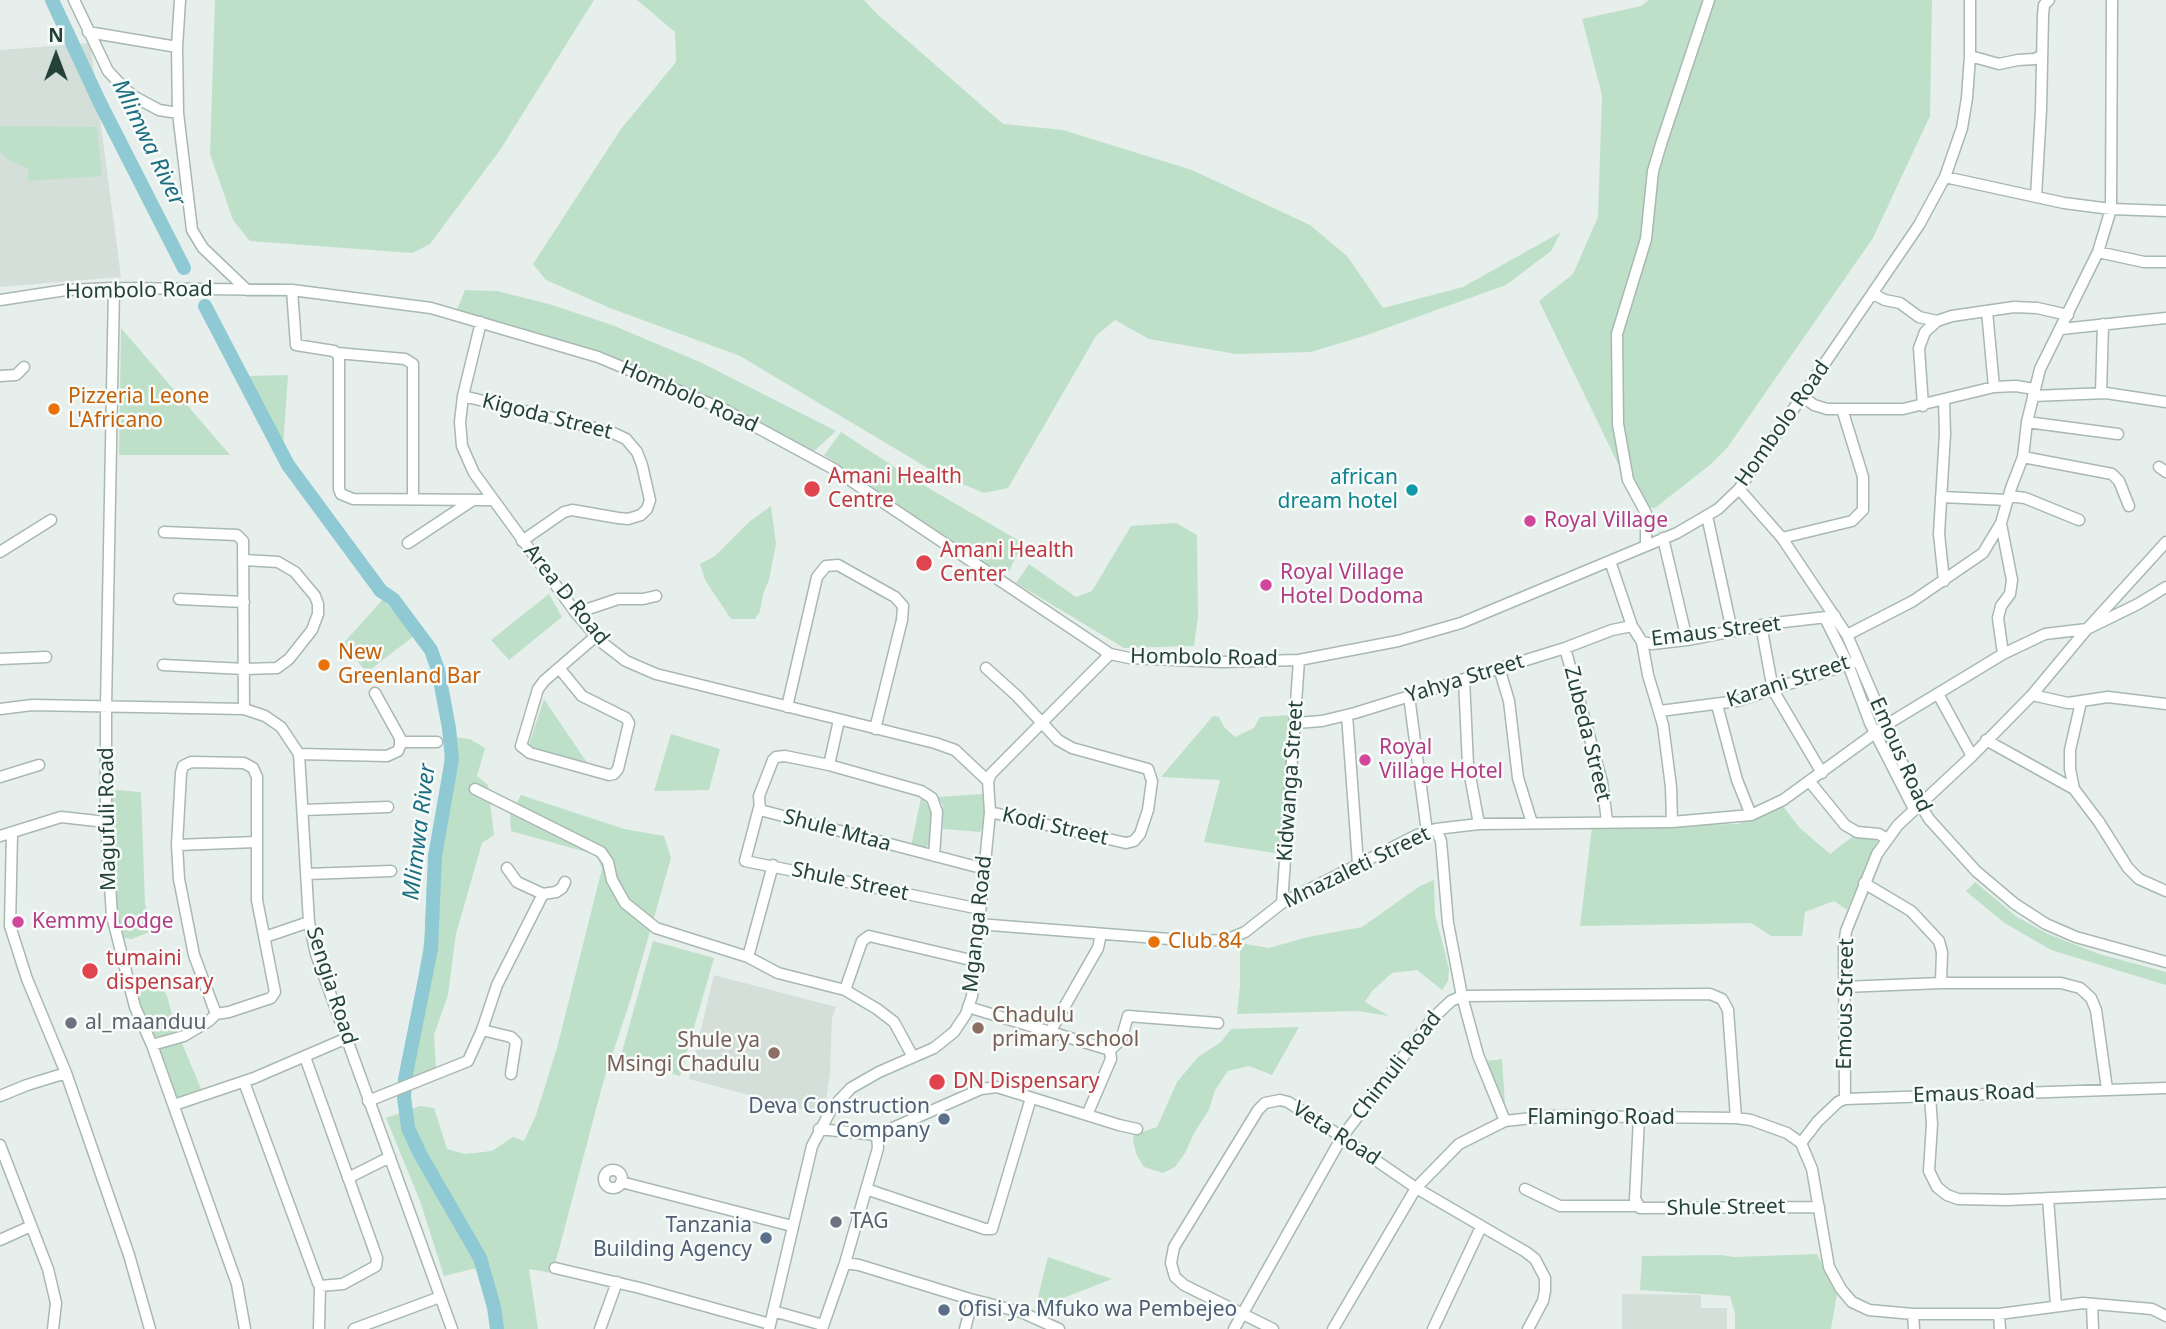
<!DOCTYPE html>
<style>
body{margin:0}
#map{position:relative;width:2166px;height:1329px;overflow:hidden;background:#e6efeb;font-family:"Noto Sans",sans-serif}
canvas{display:block}
.north{position:absolute;left:21px;top:21px;width:70px;height:70px;-webkit-text-stroke:5px #f7fbf9;paint-order:stroke;rotate:0deg;font-size:19px;font-weight:700;line-height:28px;text-align:center;color:#24423a}
.north::after{content:'';display:block;margin:auto;width:24px;height:32px;background:#24423a;clip-path:polygon(50% 0,100% 100%,50% 72%,0 100%)}
</style>
<div id="map">
<canvas width="2166" height="1329"></canvas>
<div class="north">N</div>
</div>
<script>
const ctx = document.querySelector('canvas').getContext('2d');
ctx.lineJoin = 'round';
function fill(path, color) { ctx.fillStyle = color; ctx.fill(path, 'evenodd'); }
const shape = rows => new Path2D(rows.map(r => 'M' + r).join(''));
function trace(path, color, width, dash) { ctx.strokeStyle = color; ctx.lineWidth = width; ctx.lineCap = dash ? 'butt' : 'round'; ctx.setLineDash(dash || []); ctx.stroke(path); }
function write(font, color, halo, rows, align = 'center') {
  ctx.font = font + ' "Noto Sans",sans-serif'; ctx.lineWidth = 5; ctx.setLineDash([]); ctx.textBaseline = 'middle'; ctx.strokeStyle = halo; ctx.fillStyle = color; for (const [text, x, y, turn = 0] of rows) {
    ctx.save(); ctx.translate(x, y); ctx.rotate((+turn || 0) * Math.PI / 180); ctx.textAlign = isNaN(turn) ? turn : align; if (halo) ctx.strokeText(text, 0, 0); ctx.fillText(text, 0, 0); ctx.restore();
  }
}
const built = shape([
 [90,43,121,277,0,287,0,50],
 [714,975,836,1007,832,1018,830,1073,824,1115,689,1079],
 [1622,1294,1701,1295,1701,1308,1727,1308,1727,1329,1622,1329]
]);
const green = shape([
 [215,0,594,0,500,150,430,244,412,253,250,241,233,220,210,154],
 [637,0,864,0,877,14,1003,124,1063,130,1192,170,1310,225,1347,256,1383,308,1463,287,1561,232,1551,251,1506,285,1367,335,1311,352,1236,354,1149,339,1115,320,1096,336,1008,488,984,493,936,473,740,356,610,308,546,280,533,264,621,129,676,62,675,32],
 [1649,0,1932,0,1930,116,1873,238,1727,448,1710,465,1655,508,1639,507,1539,301,1573,274,1598,217,1602,95,1582,19,1641,6],
 [0,126,97,127,102,176,27,181,29,169,11,161,0,152],
 [465,290,497,291,549,304,612,325,700,362,836,431,812,453,636,367,559,340,457,310],
 [121,328,230,455,119,455],
 [288,375,283,447,247,376],
 [841,432,913,479,1023,543,1009,571,997,571,824,455],
 [771,506,776,544,769,580,763,594,760,611,755,619,731,619,705,580,700,564,715,556,749,522],
 [1176,523,1197,535,1198,617,1194,646,1124,648,1016,583,1029,564,1076,597,1092,591,1131,526],
 [549,594,562,617,509,660,491,640],
 [383,599,414,636,367,672,342,645],
 [544,699,592,770,574,760,528,747],
 [1289,715,1287,782,1281,854,1204,842,1220,780,1161,777,1213,716,1219,717,1224,727,1235,737,1254,728,1260,717],
 [671,734,720,749,709,790,654,791],
 [452,737,470,739,485,748,477,776,488,785,494,835,482,843,456,934,448,995,434,1035,436,1069,421,1076,399,1079,402,1059,412,1022,425,934,427,874,438,824,446,740],
 [116,790,141,792,145,903,152,931,132,939,120,937,116,919,109,796],
 [984,794,985,822,980,832,943,829,943,805,937,797],
 [521,795,624,829,664,836,671,858,630,1001,603,1083,558,1253,552,1273,529,1269,538,1329,502,1329,489,1265,444,1276,420,1201,386,1118,420,1106,434,1108,447,1149,465,1154,492,1151,513,1137,524,1141,536,1115,557,1048,602,869,597,855,511,831,510,815],
 [921,798,934,811,931,824,932,836,926,848,911,846],
 [1782,805,1800,828,1830,854,1856,834,1878,839,1847,910,1834,901,1805,912,1802,936,1771,936,1751,923,1580,926,1592,827,1738,824],
 [1434,880,1435,914,1449,969,1448,981,1442,990,1417,970,1392,973,1372,991,1365,1002,1389,1016,1357,1011,1237,1014,1240,985,1240,943,1269,948,1308,937,1362,927,1420,886],
 [1975,882,2017,917,2048,934,2099,954,2166,972,2166,985,2051,950,2003,922,1966,891],
 [653,941,714,958,680,1076,620,1059],
 [139,981,160,983,167,996,176,1029,202,1091,176,1100,131,983],
 [1299,1027,1272,1075,1249,1066,1228,1071,1215,1090,1209,1110,1194,1133,1185,1153,1175,1167,1163,1173,1144,1167,1137,1156,1133,1141,1134,1135,1157,1127,1177,1082,1198,1057,1221,1042,1231,1029],
 [1502,1059,1505,1105,1487,1061],
 [1817,1254,1837,1294,1831,1329,1735,1329,1735,1313,1730,1296,1640,1290,1642,1256,1721,1255,1734,1257],
 [1048,1257,1071,1265,1112,1279,1035,1309]
]);
const river = shape([
 [52,0,100,103,184,268],
 [205,306,288,465,381,591,393,599,431,650,438,670,449,728,452,759,435,856,431,949,405,1079,404,1097,408,1128,420,1154,480,1258,494,1307,497,1329]
]);
const minor = shape([
 [74,0,108,71,121,85,133,96,159,110,178,113],
 [180,0,177,47,178,113,192,230,203,248,247,290],
 [88,32,177,47],
 [1970,56,1999,64,2018,60,2035,59,2042,55],
 [1945,177,2064,203,2111,209,2166,211],
 [2036,197,2041,110,2043,15,2044,5,2049,0],
 [2098,252,2144,262,2166,262],
 [114,288,106,706,106,822,112,916,135,1007,152,1045,237,1284,245,1329],
 [292,290,296,345,334,351,339,356,339,489,341,494,353,499,493,500],
 [1873,294,1885,300,1900,303,1919,317,1937,321],
 [0,300,66,290,114,288,292,290,431,308,598,357,725,410,832,468,1110,654,1129,658,1222,662,1299,660,1398,641,1461,623,1677,533,1718,509,1739,489,1919,225,1945,177,1962,128,1967,98,1970,56,1970,0],
 [1987,311,1994,387],
 [481,322,463,396,460,422,462,446,474,473,576,613,600,641,626,661,656,674,935,743,955,750,988,781],
 [2061,329,2166,318],
 [337,353,405,359,413,364,413,499],
 [0,376,16,375,24,367],
 [2101,393,2103,324],
 [463,396,611,432,626,439,637,452,642,465,650,500,647,509,641,515,628,519,618,518,572,510,564,512,522,541],
 [2033,396,2106,393,2166,402],
 [1803,397,1814,405,1827,409,1903,409,1994,387,2016,386,2034,389],
 [1923,406,1919,348,1925,332,1937,321,1952,316,2014,307,2037,308,2068,315],
 [2027,422,2118,434],
 [2023,457,2112,474,2119,481,2129,506],
 [2159,467,2166,472],
 [1739,489,1782,538,1847,635,1920,804,1929,819,1976,871,2015,904,2046,924,2076,937,2166,962],
 [2009,496,2025,498,2079,520],
 [1941,497,2008,500],
 [1707,516,1732,631],
 [2001,524,2012,580,2010,594,2001,606,1998,618,2003,654],
 [164,532,237,535,243,541,244,709],
 [1663,538,1687,640],
 [1782,538,1852,521,1863,510,1863,477,1842,409],
 [408,543,473,500],
 [1646,546,1646,513,1628,480,1618,424,1617,334,1646,239,1653,171,1662,141,1709,0],
 [0,552,51,520],
 [1610,561,1632,626,1642,642,1652,644,1687,640,1775,623,1835,616],
 [1944,581,1939,534,1945,434,1944,400],
 [179,599,244,602],
 [576,613,618,599,643,599,656,596],
 [1825,618,1848,664,1870,723,1914,809],
 [1761,625,1773,690,1822,773],
 [1847,635,1913,601,1983,553,2001,523,2011,488,2023,457,2027,422,2040,369,2098,252,2111,209,2112,0],
 [1642,642,1648,675,1663,725,1671,787,1672,822],
 [1565,648,1602,782,1607,821],
 [0,659,46,657],
 [163,665,245,669,277,668,289,659,312,630,318,614,318,604,315,596,295,572,278,562,245,560],
 [559,668,582,696,626,718,629,723,618,769,614,774,609,775,530,753,521,746,538,689,544,681,596,636],
 [986,668,1017,696,1058,740,1072,748,1148,769,1152,781,1148,810,1140,834,1134,841,1126,843,990,812],
 [1499,668,1509,701,1518,778,1532,823],
 [1464,679,1468,765,1479,824],
 [1938,694,1972,756],
 [2032,695,2068,703,2108,697,2166,704],
 [1409,696,1427,832],
 [2081,702,2070,750,2070,769,2074,789,2099,822,2128,868,2139,879,2166,891],
 [1717,705,1737,780,1751,815],
 [787,707,817,577,826,566,838,565,895,597,903,606,902,620,875,729],
 [0,709,32,705,244,709,265,716,281,727,299,754,309,922,316,954,452,1329],
 [1660,711,1737,701,1852,663],
 [1347,715,1358,864],
 [839,720,829,765,785,756,776,757,773,760,759,796,760,810,985,869],
 [1296,723,1322,721,1355,713,1565,648,1612,630,1632,626],
 [1986,740,2074,789],
 [401,742,437,742],
 [299,754,387,756,398,751,400,746,400,738,375,693],
 [829,765,921,791,932,798,937,812,934,856],
 [0,777,39,765],
 [1810,782,1845,825,1857,832,1879,834,1887,839],
 [475,789,601,852,608,862,612,880,625,903,656,928,748,957,778,973,845,990,877,1009,894,1022,913,1057],
 [759,808,745,861,980,909],
 [303,810,388,807],
 [1436,829,1441,841,1448,923,1462,996,1478,1055,1505,1121],
 [12,833,10,926,27,979,66,1073,129,1255,150,1329],
 [0,836,61,817,106,822],
 [177,845,256,842],
 [507,868,517,882,543,894,556,892,562,888,565,882],
 [307,874,391,871],
 [1864,883,1911,911,1939,941,1942,952,1941,983],
 [1282,903,1299,660],
 [978,924,1195,941,1226,940,1245,932,1282,903,1417,835,1436,829,1479,824,1672,822,1751,815,1783,800,1886,725,2003,654,2045,634,2087,629,2138,604,2166,587],
 [265,937,309,922],
 [748,957,773,865],
 [1844,987,1941,983,2061,983,2080,988,2091,998,2096,1010,2107,1089],
 [845,990,862,941,869,936,975,961],
 [968,1007,1110,1050,1111,1059,1087,1115],
 [482,1030,511,1037,516,1042,511,1074],
 [1050,1032,1098,948,1101,934],
 [152,1045,184,1036,209,1021,216,1014,194,955,179,879,177,845,181,773,183,766,191,762,244,763,253,768,257,777,257,900,275,992,271,998,229,1012,216,1014],
 [1110,1050,1121,1040,1128,1016,1218,1023],
 [244,1082,318,1283,320,1286,343,1284,376,1266,377,1258,305,1057],
 [0,1096,27,1085,66,1073],
 [1930,1096,1932,1124,1929,1171,1937,1187,1947,1195,1958,1199,2007,1200,2166,1193],
 [1845,1099,1844,946,1846,931,1877,854,1898,825,1972,756,2032,695,2087,629,2166,542],
 [368,1101,468,1061,482,1030,497,985,543,894],
 [174,1105,254,1078,347,1038],
 [1639,1118,1635,1199,1640,1208,1819,1207],
 [819,1129,877,1135,981,1089,997,1087,1119,1125,1137,1129],
 [1801,1143,1812,1169,1829,1267,1841,1289,1852,1302,1869,1310,1913,1314,1999,1314,2083,1303,2152,1309,2166,1316],
 [1801,1143,1818,1121,1838,1102,1845,1099,2166,1088],
 [0,1145,48,1269,56,1303,53,1329],
 '604 1179a9 9 0 1 1 18 0a9 9 0 1 1-18 0Z',
 [348,1178,390,1157],
 [621,1182,792,1226],
 [866,1189,985,1229,992,1229,1031,1098],
 [1525,1189,1560,1206,1637,1206],
 [2048,1198,2056,1305],
 [0,1240,31,1226],
 [845,1263,878,1148,877,1135],
 [555,1268,640,1288,770,1324],
 [970,1299,1021,1312,1059,1329],
 [2092,1304,2093,1329],
 [773,1311,823,1325],
 [1913,1314,1914,1329],
 [1999,1314,2000,1329],
 [319,1329,320,1286],
 [354,1329,440,1297],
 [600,1329,617,1282],
 [769,1329,812,1146,832,1108,851,1088,879,1072,934,1048,954,1032,966,1014,972,996,990,812,988,781,991,774,1110,654],
 [822,1329,845,1263,859,1265,970,1299,971,1306,965,1329],
 [1234,1329,1342,1137,1432,1019,1451,1001,1462,996,1710,994,1722,999,1728,1010,1736,1118],
 [1273,1329,1184,1285,1175,1277,1171,1263,1174,1247,1258,1110,1265,1103,1280,1100,1288,1102,1342,1137,1416,1188,1526,1252,1535,1259,1545,1278,1545,1291,1543,1301,1528,1329],
 [1333,1329,1416,1188,1459,1144,1505,1121,1550,1116,1736,1118,1751,1120,1787,1133,1801,1143],
 [1433,1329,1481,1227]
]);
const markers = [
 [54,409,7,"#e8710a"],
 [812,489,9,"#e0444e"],
 [1412,490,7,"#0f9aa8"],
 [1530,521,7,"#d1479c"],
 [924,563,9,"#e0444e"],
 [1266,585,7,"#d1479c"],
 [324,665,7,"#e8710a"],
 [1365,760,7,"#d1479c"],
 [18,922,7,"#d1479c"],
 [1154,942,7,"#e8710a"],
 [90,971,9,"#e0444e"],
 [71,1023,7,"#6b7280"],
 [978,1028,7,"#8d6e63"],
 [774,1053,7,"#8d6e63"],
 [937,1082,9,"#e0444e"],
 [944,1119,7,"#5c6f8a"],
 [836,1222,7,"#6b7280"],
 [766,1238,7,"#5c6f8a"],
 [944,1310,7,"#5c6f8a"]
];
const streetNames = [
 ["Hombolo Road",139,291,-1],
 ["Hombolo Road",689,397,24],
 ["Kigoda Street",547,417,14],
 ["Hombolo Road",1783,424,-55],
 ["Area D Road",566,595,51],
 ["Emaus Street",1716,632,-7],
 ["Hombolo Road",1204,658,1],
 ["Yahya Street",1465,679,-17],
 ["Karani Street",1788,682,-18],
 ["Zubeda Street",1587,734,76],
 ["Emous Road",1900,755,66],
 ["Kidwanga Street",1291,781,-86],
 ["Magufuli Road",108,819,-91],
 ["Kodi Street",1055,827,13],
 ["Shule Mtaa",837,831,15],
 ["Mnazaleti Street",1357,868,-26],
 ["Shule Street",850,882,12],
 ["Mganga Road",978,924,-84],
 ["Sengia Road",331,986,72],
 ["Emous Street",1846,1004,-89],
 ["Chimuli Road",1397,1066,-52],
 ["Emaus Road",1974,1094,-2],
 ["Flamingo Road",1601,1118],
 ["Veta Road",1336,1134,33],
 ["Shule Street",1726,1208,-1]
];
const foodNames = [
 ["Pizzeria Leone",68,397],
 ["L'Africano",68,421],
 ["New",338,653],
 ["Greenland Bar",338,677],
 ["Club 84",1168,942]
];
const healthNames = [
 ["Amani Health",828,477],
 ["Centre",828,501],
 ["Amani Health",940,551],
 ["Center",940,575],
 ["tumaini",106,959],
 ["dispensary",106,983],
 ["DN Dispensary",953,1082]
];
const cultureNames = [
 ["african",1398,478],
 ["dream hotel",1398,502]
];
const hotelNames = [
 ["Royal Village",1544,521],
 ["Royal Village",1280,573],
 ["Hotel Dodoma",1280,597],
 ["Royal",1379,748],
 ["Village Hotel",1379,772],
 ["Kemmy Lodge",32,922]
];
const educationNames = [
 ["Chadulu",992,1016],
 ["primary school",992,1040],
 ["Shule ya",760,1041,"right"],
 ["Msingi Chadulu",760,1065,"right"]
];
const worshipNames = [
 ["al_maanduu",85,1023],
 ["TAG",850,1222]
];
const serviceNames = [
 ["Deva Construction",930,1107],
 ["Company",930,1131],
 ["Tanzania",752,1226],
 ["Building Agency",752,1250],
 ["Ofisi ya Mfuko wa Pembejeo",958,1310,"left"]
];
const waterNames = [
 ["Mlimwa River",148,143,64],
 ["Mlimwa River",420,832,-83]
];
fill(built, '#d4dfda');
fill(green, '#bfe0c8');
trace(river, '#8ec9d4', 14);
trace(minor, '#a8b8b2', 13);
trace(minor, '#fff', 10);
for (const [x, y, r, color] of markers) { const dot = new Path2D(); dot.arc(x, y, r, 0, 2 * Math.PI); ctx.fillStyle = color; ctx.fill(dot); trace(dot, '#f7fbf9', 2.5); }
write('21px', '#24423a', '#f7fbf9', streetNames);
write('21px', '#c56008', '#f7fbf9', foodNames, 'left');
write('21px', '#be3a42', '#f7fbf9', healthNames, 'left');
write('21px', '#0d838f', '#f7fbf9', cultureNames, 'right');
write('21px', '#b23c85', '#f7fbf9', hotelNames, 'left');
write('21px', '#785e54', '#f7fbf9', educationNames, 'left');
write('21px', '#5b616d', '#f7fbf9', worshipNames, 'left');
write('21px', '#4e5e75', '#f7fbf9', serviceNames, 'right');
write('italic 23px', '#1c6f80', '#f7fbf9', waterNames);
</script>
